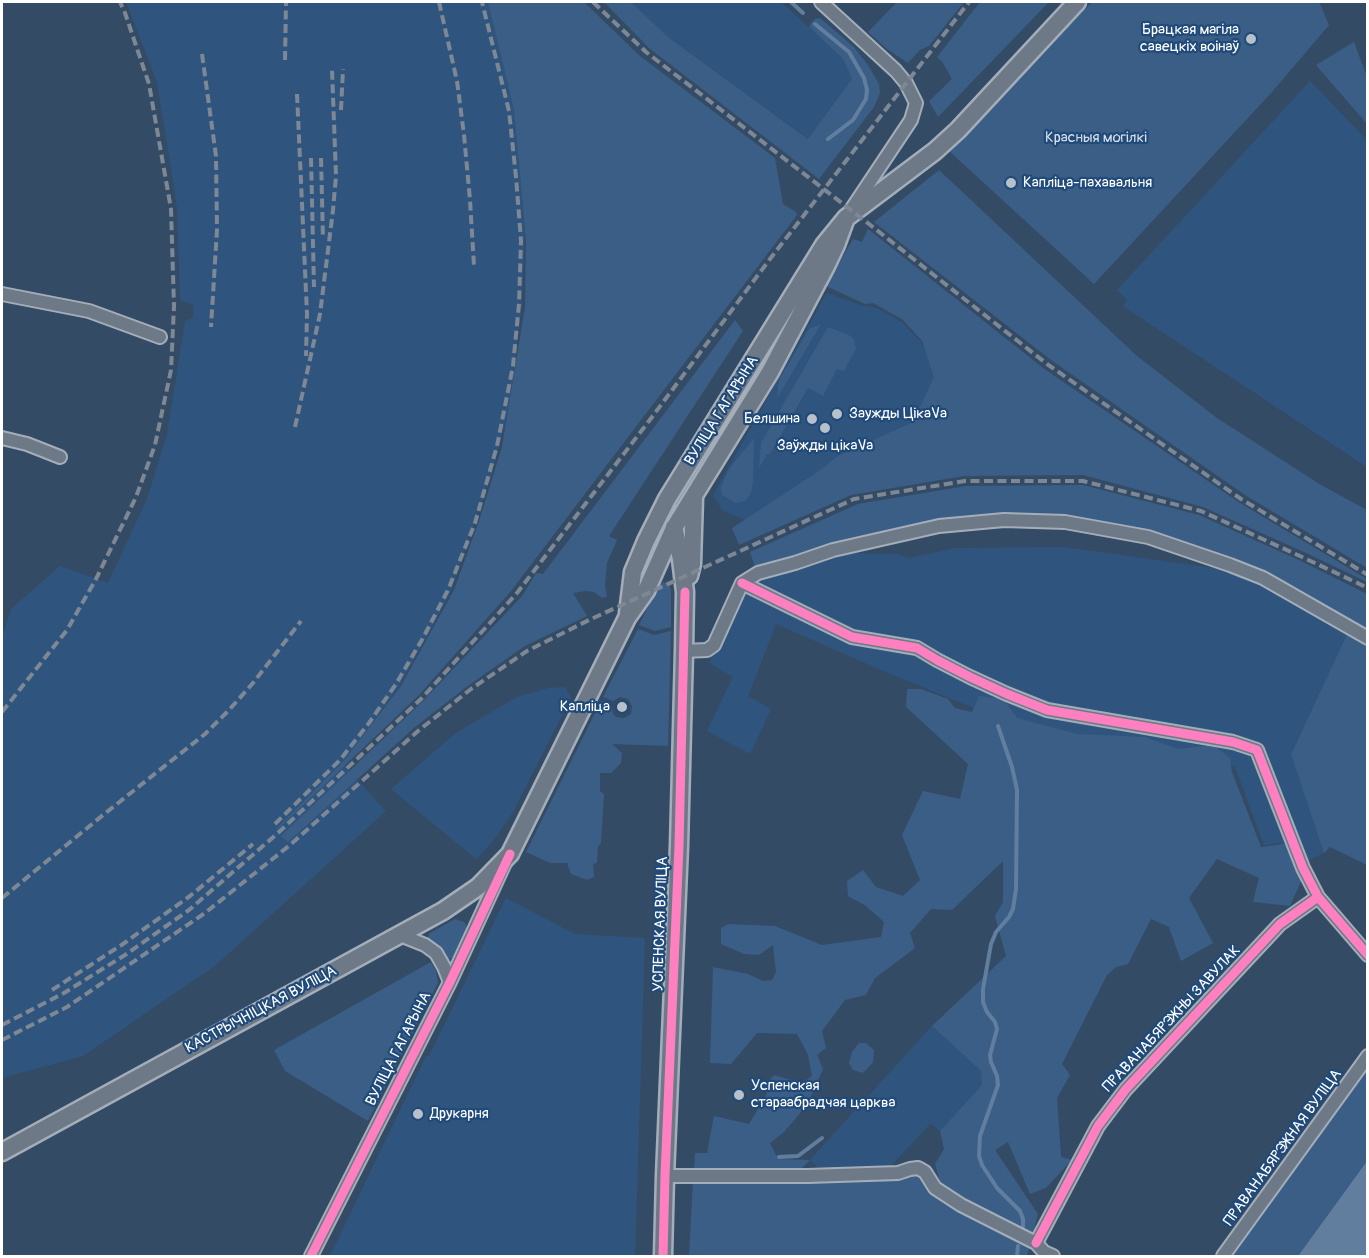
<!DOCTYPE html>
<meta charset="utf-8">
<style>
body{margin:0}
#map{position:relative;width:1369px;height:1258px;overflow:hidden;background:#344b65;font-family:Pangolin,sans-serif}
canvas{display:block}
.frame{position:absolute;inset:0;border:3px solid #fff;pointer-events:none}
</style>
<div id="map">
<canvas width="1369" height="1258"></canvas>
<div class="frame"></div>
</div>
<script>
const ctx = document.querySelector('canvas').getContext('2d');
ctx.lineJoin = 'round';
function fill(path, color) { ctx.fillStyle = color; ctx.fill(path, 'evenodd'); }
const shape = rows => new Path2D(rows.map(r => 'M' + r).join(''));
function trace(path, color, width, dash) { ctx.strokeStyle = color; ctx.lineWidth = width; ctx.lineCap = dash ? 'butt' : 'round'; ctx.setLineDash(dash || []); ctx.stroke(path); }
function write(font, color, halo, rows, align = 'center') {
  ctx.font = font + ' Pangolin,sans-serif'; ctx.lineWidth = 4.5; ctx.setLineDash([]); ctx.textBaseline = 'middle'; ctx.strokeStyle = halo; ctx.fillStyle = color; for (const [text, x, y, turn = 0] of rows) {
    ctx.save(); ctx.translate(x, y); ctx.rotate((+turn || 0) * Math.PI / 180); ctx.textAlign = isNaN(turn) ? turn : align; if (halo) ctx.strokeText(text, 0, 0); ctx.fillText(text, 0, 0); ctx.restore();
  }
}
const built = shape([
 [126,2,488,2,514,110,525,232,522,304,509,408,491,476,449,596,399,687,342,763,386,811,216,965,83,1056,9,1076,2,1079,2,637,11,609,60,566,108,583,147,499,167,435,185,321,193,318,193,305,180,300,177,207,157,82],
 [631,2,781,2,843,59,852,79,809,139,668,37],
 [1310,81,1367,140,1367,467,1123,306,1127,300,1117,290],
 [827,293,863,306,875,307,902,322,921,342,938,379,917,423,747,521,722,510,713,495],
 [1064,547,1242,572,1348,632,1291,753,1324,853,1291,868,1281,843,1264,845,1235,767,1037,734,879,669,776,624,748,696,771,709,750,754,707,731,733,677,709,663,742,595,759,586,760,578,833,553,897,554,909,558,955,548],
 [565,687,571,698,513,812,494,840,476,859,391,789,456,733,517,697,549,688],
 [506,898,575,934,645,938,635,1256,330,1256,426,1056,429,1056],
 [932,1026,981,1071,982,1085,940,1131,931,1123,888,1169,822,1171,810,1160]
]);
const green = shape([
 [488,2,584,2,640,56,775,158,783,204,796,212,797,215,511,591,419,695,277,830,277,828,342,763,401,686,454,590,479,521,502,447,525,307,526,241,514,110],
 [604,2,631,2,668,37,808,139,852,79,843,59,809,27,811,23,815,19,820,18,854,47,868,65,879,84,880,93,874,107,819,179,649,48],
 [897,2,964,2,929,46,920,50,908,63,887,49,868,32],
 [980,2,1049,2,938,117,929,101,952,79,943,63,937,57],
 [1092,2,1319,2,1329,25,1272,92,1094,284,948,150],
 [1354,42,1367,77,1367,124,1316,65],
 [939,170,1137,356,1217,418,1321,485,1367,510,1367,568,1245,495,1051,360,874,222],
 [868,229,1043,368,1240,503,1367,579,1367,582,1304,552,1203,507,1083,475,964,476,851,495,739,545,732,528,816,473,838,456,913,422,934,377,922,341,903,320,873,303,865,304,826,286,853,239,862,242],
 [735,320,743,331,609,536,617,540,607,563,605,586,607,597,602,598,594,592,585,591,573,593,587,616,525,646,469,685,415,727,288,842,281,836,424,700,523,595,536,573,543,574],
 [821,324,777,398,779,380,809,329],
 [828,327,849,335,854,340,856,349,844,371,837,369,823,396,808,388,770,454,767,454,759,468,761,443],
 [754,438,753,482,751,493,745,501,736,503,722,495,721,487,729,469],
 [1083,485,1199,515,1301,561,1367,594,1367,865,1330,847,1324,853,1291,754,1348,632,1268,576,1149,534,1004,517,756,570,750,552,858,504,966,486],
 [663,582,669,584,671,590,671,627,655,631,639,625,659,585],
 [638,629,654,635,671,631,668,746,612,744,622,753,621,763,611,773,600,773,600,791,604,794,601,843,598,846,597,863,593,864,594,877,587,880,571,874,567,863,550,863,526,852,601,701,611,706,613,714,616,717,624,718,631,714,632,706,628,699,620,697,613,701,603,697],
 [907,689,921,689,948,699,955,708,972,712,979,696,1003,699,1017,718,1077,734,1145,737,1178,749,1213,745,1230,758,1232,772,1261,847,1291,843,1303,877,1290,906,1253,902,1259,878,1217,859,1189,898,1213,943,1181,961,1169,927,1151,919,1128,964,1116,967,1107,975,1062,1064,1070,1075,1057,1098,1061,1157,1072,1160,1046,1188,1030,1194,1008,1142,995,1150,1038,1214,1027,1256,689,1256,693,1181,824,1182,902,1178,910,1174,916,1174,920,1176,923,1181,931,1190,947,1200,951,1190,941,1185,935,1164,944,1149,940,1131,982,1085,981,1071,932,1026,1006,956,995,916,1003,902,1003,861,952,910,931,909,910,933,915,948,875,978,866,995,845,1000,822,1031,826,1048,817,1055,823,1069,807,1105,784,1132,770,1143,778,1159,810,1160,798,1172,694,1171,695,1153,707,1153,714,1116,749,1124,767,1094,765,1086,774,1075,802,1083,812,1076,808,1055,797,1034,757,1033,731,1064,710,1063,713,967,748,974,763,981,772,980,776,972,773,945,759,955,744,954,721,944,721,928,728,924,775,926,822,945,881,937,884,922,866,906,848,896,847,881,863,870,876,887,903,896,920,880,902,835,923,791,960,799,968,764,906,707],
 [455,919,464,922,466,925,466,930,454,956,449,960,446,959,428,940,428,936,430,933],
 [431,962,436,971,438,983,368,1121,285,1071,274,1050],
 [859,1043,866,1043,874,1050,873,1062,863,1073,853,1070,849,1063,852,1052],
 [1367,1065,1367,1161,1298,1256,1230,1256]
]);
const water = shape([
 [1367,1161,1367,1256,1298,1256]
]);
const stream = shape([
 [791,2,803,13],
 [815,24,849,52,864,78,867,90,866,99,853,120,828,139],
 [998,726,1012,767,1017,790,1016,889,1013,909,1009,917,996,932,991,944,983,989,983,1002,987,1012,995,1022,997,1029,990,1055,991,1062,997,1076,998,1085,980,1136,979,1156,982,1165,997,1188,1020,1211,1023,1219,1023,1227],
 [779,1157,798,1156,822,1138],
 [1017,1256,1018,1246]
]);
const minor = shape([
 [821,2,896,71,906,83,916,103,911,120,851,210],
 [2,294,89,311,160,337],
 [2,438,27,444,60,457],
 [742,583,852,637,917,648,937,660,970,677,1007,694,1047,710,1233,742,1257,750,1303,868,1318,897,1368,955],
 [684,651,707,650,714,645,742,583,758,573,795,563,833,550,939,526,1004,520,1065,522,1148,537,1230,565,1263,578,1368,638],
 [400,935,425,945,436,953,444,967,450,982],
 [665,1176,808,1176,898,1173,910,1169,918,1168,925,1172,935,1188,961,1205,1036,1243,1044,1252,1053,1256],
 [1036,1243,1098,1126,1126,1089,1280,924,1318,897],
 [311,1256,450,982,505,863],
 [1223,1256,1368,1056]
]);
const major = shape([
 [689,576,692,564,694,497],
 [628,613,633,572,646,541,667,499,824,245,846,218,935,151,958,130,1077,2],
 [2,1152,443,911,478,887,510,854,627,618,646,591,674,528,770,372,826,266,836,245,846,218],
 [663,1256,665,1176,679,846,684,651,685,592,681,559,674,527]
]);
const rail = shape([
 [439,2,457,81,464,135,470,200,474,266],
 [593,2,646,52,869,224,1047,364,1241,499,1368,575],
 [202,54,216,156,217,230,211,327],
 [285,60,286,2],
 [297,94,307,314,306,356],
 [341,110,343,69],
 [311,158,314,287],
 [321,158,323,239],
 [295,427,320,314,333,210,336,176,332,69],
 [2,712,67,630,96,579,136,497,155,445,171,370,174,306,171,209,149,84,125,13,120,2],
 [275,824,340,760,369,723,396,684,423,638,448,590,475,523,497,446,513,366,519,304,521,241,516,177,509,111,482,2],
 [2,898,103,815,205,734,229,710,253,683,301,621],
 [52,990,123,944,190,896,253,844],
 [2,1025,64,993,125,955,189,910,278,833,422,698,517,593,649,421,770,259,969,2],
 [2,1040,67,1007,205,913,290,845,418,731,471,689,527,651,589,620,854,499,965,481,1083,481,1201,511,1302,557,1368,588]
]);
const cycleway = shape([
 [742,583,852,637,917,648,937,660,970,677,1007,694,1047,710,1233,742,1257,750,1303,868,1318,897,1368,955],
 [1036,1243,1098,1126,1126,1089,1280,924,1318,897],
 [311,1256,450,982,510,854],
 [663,1256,665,1176,679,846,685,592]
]);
const markers = [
 [1251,39,6,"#b8c0c9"],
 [1011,183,6,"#b8c0c9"],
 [837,414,6,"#b8c0c9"],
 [812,419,6,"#b8c0c9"],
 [825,428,6,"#b8c0c9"],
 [622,707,6,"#b8c0c9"],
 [739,1095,6,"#b8c0c9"],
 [418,1114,6,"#b8c0c9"]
];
const poiNames = [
 ["Брацкая магіла",1239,30,"right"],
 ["савецкіх воінаў",1239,47,"right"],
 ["Капліца-пахавальня",1023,183],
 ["Заужды ЦікаVа",849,414],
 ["Белшина",800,419,"right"],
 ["Заўжды цікаVа",825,446,"center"],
 ["Капліца",610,707,"right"],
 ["Успенская",751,1086],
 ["стараабрадчая царква",751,1103],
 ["Друкарня",430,1114]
];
const parkNames = [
 ["Красныя могілкі",1096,138]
];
const streetNames = [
 ["ВУЛІЦА ГАГАРЫНА",722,411,-58],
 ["УСПЕНСКАЯ ВУЛІЦА",661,924,-88],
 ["КАСТРЫЧНІЦКАЯ ВУЛІЦА",261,1010,-28],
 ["ПРАВАНАБЯРЭЖНЫ ЗАВУЛАК",1172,1019,-47],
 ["ВУЛІЦА ГАГАРЫНА",399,1049,-63],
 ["ПРАВАНАБЯРЭЖНАЯ ВУЛІЦА",1283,1148,-54]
];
fill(built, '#2f557f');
fill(green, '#3b5e86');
fill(water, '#617e9e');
trace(stream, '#617e9e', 4);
trace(minor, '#a4aeba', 16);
trace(major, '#a4aeba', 21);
trace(minor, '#6d7986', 12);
trace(major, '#6d7986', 16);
trace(rail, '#7e8895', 4, [9, 4.5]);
trace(cycleway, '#ff80c0', 9);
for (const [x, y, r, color] of markers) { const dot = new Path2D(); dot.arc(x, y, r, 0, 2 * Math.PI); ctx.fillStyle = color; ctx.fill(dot); trace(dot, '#1f4a7a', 2); }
write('15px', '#fff', '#1f4a7a', poiNames, 'left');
write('15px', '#d8dfe8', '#1f4a7a', parkNames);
write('15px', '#fff', '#1f4a7a', streetNames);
</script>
